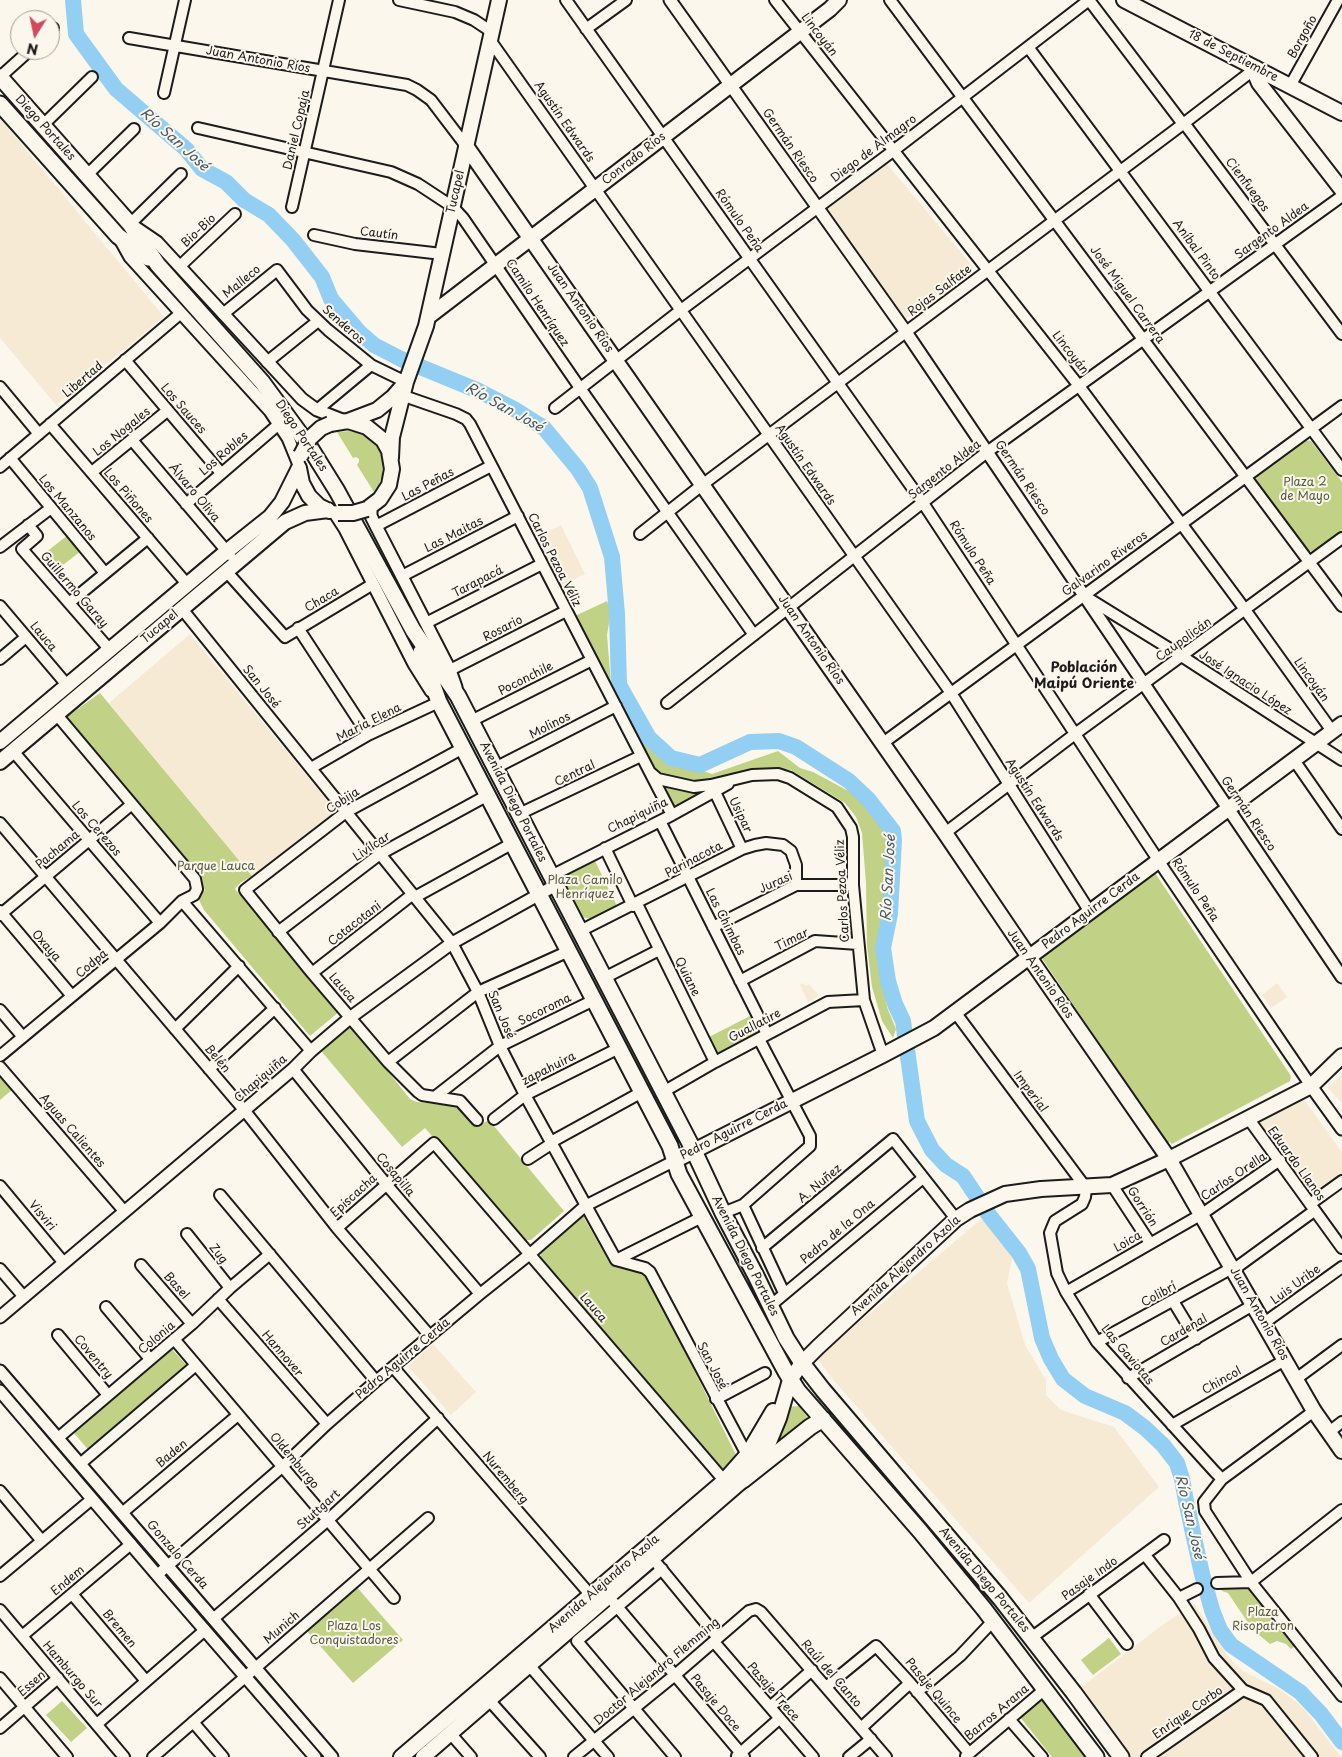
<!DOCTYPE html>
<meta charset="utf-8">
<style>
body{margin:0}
#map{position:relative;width:1342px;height:1757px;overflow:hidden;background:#fbf7ec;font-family:"Playpen Sans",sans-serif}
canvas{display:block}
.north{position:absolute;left:10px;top:10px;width:50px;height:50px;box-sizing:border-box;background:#fbf7ec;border:1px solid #a29f99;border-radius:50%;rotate:190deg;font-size:14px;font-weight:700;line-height:20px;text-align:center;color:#1c1c1c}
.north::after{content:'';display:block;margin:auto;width:18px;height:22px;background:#d1495b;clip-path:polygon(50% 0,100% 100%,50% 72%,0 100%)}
</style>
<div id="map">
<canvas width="1342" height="1757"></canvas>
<div class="north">N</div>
</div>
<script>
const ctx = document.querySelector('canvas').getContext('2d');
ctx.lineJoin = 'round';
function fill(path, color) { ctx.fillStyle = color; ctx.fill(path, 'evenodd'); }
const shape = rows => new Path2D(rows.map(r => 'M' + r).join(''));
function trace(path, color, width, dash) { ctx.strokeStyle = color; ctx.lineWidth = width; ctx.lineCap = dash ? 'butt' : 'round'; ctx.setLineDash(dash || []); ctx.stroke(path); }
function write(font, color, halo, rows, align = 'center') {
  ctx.font = font + ' "Playpen Sans",sans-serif'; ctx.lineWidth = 4; ctx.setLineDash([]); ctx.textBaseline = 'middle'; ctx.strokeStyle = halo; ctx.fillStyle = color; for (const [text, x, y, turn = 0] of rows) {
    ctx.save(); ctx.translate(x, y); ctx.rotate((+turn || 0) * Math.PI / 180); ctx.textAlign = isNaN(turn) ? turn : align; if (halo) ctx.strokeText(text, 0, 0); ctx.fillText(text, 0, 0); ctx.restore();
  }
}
const built = shape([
 [0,118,164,317,56,405,0,338],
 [887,164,974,268,905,319,826,210],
 [561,525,585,574,557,588,535,538],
 [190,634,335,810,333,815,259,877,252,876,109,703],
 [803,983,806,986,809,984,819,996,808,1002,800,985],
 [1277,983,1287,997,1271,1008,1262,995],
 [1342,1074,1342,1103,1328,1088],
 [1300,1094,1342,1152,1342,1174,1310,1198,1251,1118],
 [985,1216,1013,1255,1007,1283,1025,1345,1046,1380,1046,1395,1061,1410,1114,1427,1159,1487,1029,1603,835,1382,817,1358],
 [433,1344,476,1392,451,1415,408,1366],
 [1195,1604,1226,1654,1234,1663,1243,1671,1279,1689,1298,1703,1304,1709,1341,1757,1132,1757,1080,1688,1165,1623]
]);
const green = shape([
 [350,431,360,433,370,439,376,446,381,455,383,466,382,475,379,484,374,492,357,465,359,462,359,459,356,457,353,458,337,432],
 [1304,440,1311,441,1342,482,1342,532,1314,552,1306,550,1256,480,1257,474],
 [68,535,81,551,54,572,41,556],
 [607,601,611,612,607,635,611,684,575,616],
 [100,693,252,876,240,883,235,889,340,1011,310,1036,204,910,198,898,199,895,205,890,65,718],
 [640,731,654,750,675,761,712,774,778,751,800,768,813,772,854,794,874,817,887,828,890,837,891,845,887,857,890,898,883,922,883,979,887,1007,896,1029,893,1038,882,1021,872,987,867,946,866,883,862,833,856,817,845,803,791,770,771,768,725,780,703,782,666,775,654,768,635,734],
 [664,785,684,790,708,791,673,810,661,786],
 [594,859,617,906,591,919,577,916,560,886,561,876],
 [1153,870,1291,1076,1290,1081,1172,1144,1170,1142,1167,1143,1039,954],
 [754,1014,760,1034,717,1058,707,1038],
 [345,1028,353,1028,410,1099,417,1102,457,1106,476,1127,489,1120,564,1211,531,1240,523,1240,425,1128,402,1147,322,1052],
 [0,1073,13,1089,0,1100],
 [583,1216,609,1262,648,1277,736,1455,724,1468,717,1467,540,1259,541,1252],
 [170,1347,190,1369,92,1454,73,1432],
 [799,1406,810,1421,770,1452,787,1407],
 [1251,1582,1300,1643,1291,1649,1286,1644,1277,1641,1270,1644,1253,1630,1228,1593,1222,1591,1217,1583],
 [355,1585,403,1640,353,1683,305,1629],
 [1109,1638,1121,1654,1093,1675,1081,1660],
 [1042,1697,1087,1757,1052,1757,1020,1717],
 [62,1701,87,1728,71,1742,46,1715]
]);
const river = shape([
 [73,0,76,34,116,89,186,149,202,169,226,182,244,200,269,215,293,240,322,277,331,299,359,332,374,345,401,359,479,391,514,409,544,428,578,469,590,488,612,557,617,614,619,685,649,738,671,758,700,765,750,742,779,741,796,747,849,781,868,799,893,831,894,840,890,914,883,948,888,981,895,1004,903,1021,917,1121,932,1150,946,1165,963,1176,989,1215,1019,1253,1028,1269,1042,1338,1051,1359,1063,1379,1085,1396,1125,1413,1145,1428,1163,1445,1177,1463,1182,1479,1186,1501,1202,1574,1212,1610,1220,1630,1231,1645,1300,1692,1321,1714,1342,1742]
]);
const minor = shape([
 [399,0,455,12,474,20,492,32],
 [566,0,923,503,1166,872,1311,1086],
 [775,0,1079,386,1238,600,1332,731],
 [890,0,1342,606],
 [1089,0,1183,124],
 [586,29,626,0],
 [50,31,53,28],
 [129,38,407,85,417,90,431,100,466,146],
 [490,40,951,693,1090,912],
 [1028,47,1342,470],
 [0,77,30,50],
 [1290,86,1338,0],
 [164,93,185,0],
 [1184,123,1342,334],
 [43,125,92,77],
 [198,128,391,172,418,184,453,207,463,218,580,388,754,635],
 [87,175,134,129],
 [292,207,339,0],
 [130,224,181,174],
 [314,235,355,244,442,254],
 [180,266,235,214],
 [223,314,277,270,307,310,328,330,371,365,406,382],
 [125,360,221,473],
 [267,362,318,321],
 [0,387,39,434],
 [404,396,456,414,466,419,470,424,672,815],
 [555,408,681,310,893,151,1089,0],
 [317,410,371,365],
 [50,424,187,584],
 [132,440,230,555],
 [10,458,105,573],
 [0,467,181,313],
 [92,472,167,411],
 [186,504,279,424],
 [28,525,37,536,22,549,110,650],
 [376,526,491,466],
 [640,534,702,485,1183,124,1256,68],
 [0,547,51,508],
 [226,571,285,637,373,584],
 [402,576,518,516],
 [1086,597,1183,657,1342,760],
 [69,603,148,538],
 [0,606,67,685],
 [182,609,452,943,478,992,500,1046,525,1095,616,1260,645,1268,650,1272,747,1455],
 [426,623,542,564],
 [298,628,368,735],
 [0,659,26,637],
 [450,670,566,611],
 [667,703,987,452,1342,196],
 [471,721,592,660],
 [883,743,1342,406],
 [463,748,346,812,245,890,312,973,388,1062,418,1092,422,1095,460,1101,477,1120],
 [13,751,160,923],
 [1294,760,1342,829],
 [311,768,368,735,439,702],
 [495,768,616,706],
 [651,773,658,779,694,787,711,785,752,775,778,774,790,778,837,807,851,828,853,837,853,885,864,1000,883,1055],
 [715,792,742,849],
 [519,814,641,756],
 [660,821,767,1034],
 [0,823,245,1111,337,1228,430,1336],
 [945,833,1075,734,1342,538],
 [605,848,633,906],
 [551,876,672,815,728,784],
 [415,897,513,843],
 [182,901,311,1051],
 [637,904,715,1062],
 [0,911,72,996],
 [0,915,132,804],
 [713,927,796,885,853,885],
 [580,931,742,849,755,845,766,843,783,845,791,851,796,865,796,885],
 [278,932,380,854,488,795],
 [312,973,413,894],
 [604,978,659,950],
 [740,981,815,941,858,944],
 [0,1010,23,1037],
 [955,1012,1086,1188,1085,1197,1082,1204,1055,1221,1050,1233,1057,1273,1066,1292,1097,1342,1215,1472,1222,1479],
 [175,1029,239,966],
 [0,1056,160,923,182,901,194,895,197,889,195,879,57,715],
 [388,1062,478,992,569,951],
 [0,1067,124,1211],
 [209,1069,275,1008],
 [293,1069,386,1184,480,1294],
 [663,1092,715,1062,828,1002,864,1000],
 [436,1096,500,1046,594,1000],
 [1248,1118,1342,1248],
 [494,1119,525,1095,619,1048],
 [551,1142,642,1092],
 [528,1159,551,1144],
 [1112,1185,1150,1243],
 [0,1186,64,1263],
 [220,1195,376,1381],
 [1310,1204,1342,1181],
 [743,1205,784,1293],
 [723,1213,743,1205,810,1146,810,1136,759,1039],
 [337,1228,434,1143,728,1485],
 [187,1234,230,1288],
 [762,1248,893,1139,956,1219],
 [616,1260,702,1217],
 [141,1265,192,1324],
 [0,1269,24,1297],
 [1233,1270,1314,1211],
 [1066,1292,1202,1214,1280,1160],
 [218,1299,327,1424],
 [1173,1301,1196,1339],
 [770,1306,923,1178],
 [106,1307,150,1359],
 [1264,1323,1342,1267],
 [58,1335,108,1395],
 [174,1339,394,1598],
 [1097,1342,1232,1268],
 [393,1367,594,1599],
 [1128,1378,1253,1305],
 [1296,1379,1342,1345],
 [716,1399,765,1373],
 [1314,1411,1222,1479,1204,1502,1205,1511,1251,1582,1342,1696],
 [1172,1425,1285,1360],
 [1329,1432,1342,1422],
 [58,1438,192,1324,230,1288,270,1254],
 [80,1464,196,1365],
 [0,1491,42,1541],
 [122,1513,238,1415],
 [1145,1555,1179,1598,1199,1629,1214,1658,1243,1690,1266,1700,1312,1757],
 [658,1565,718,1638],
 [662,1569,577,1641,675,1757],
 [157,1575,282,1467,327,1424,376,1381,480,1294,530,1254,585,1206,674,1161],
 [0,1576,92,1499],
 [1217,1583,1251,1582,1342,1510],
 [72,1594,146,1681],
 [1089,1594,1127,1644],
 [1179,1598,1197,1589],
 [614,1603,744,1757],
 [0,1610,124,1757],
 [213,1619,328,1520,438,1418],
 [22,1636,131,1544],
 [1031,1638,1164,1540],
 [714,1642,813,1757],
 [529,1665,608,1757],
 [0,1678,67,1757],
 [826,1687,876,1646,910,1683,969,1753],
 [917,1692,960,1656,993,1621],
 [489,1700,540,1757],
 [770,1707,812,1670],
 [1009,1719,1042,1757],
 [193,1722,223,1757],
 [97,1724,205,1630],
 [0,1728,58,1678],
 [861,1728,910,1683],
 [450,1733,471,1757],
 [737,1756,779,1719],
 [966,1756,1045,1689],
 [153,1757,428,1518],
 [574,1757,675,1675,749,1611,756,1609,761,1612,886,1757],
 [849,1757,871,1739],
 [1147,1757,1243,1690]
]);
const tertiary = shape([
 [670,0,906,332,1342,977],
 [132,225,157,242,302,399,317,410,345,421],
 [120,239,130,257,270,411,288,438,299,465],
 [371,506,371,516,376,526,450,670,456,687],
 [334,512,345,529,414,664,431,691],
 [1311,1086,1342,1129],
 [0,1317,293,1069,311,1051,351,1017,452,943,556,885],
 [0,1371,332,1757],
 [0,1391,163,1582,315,1757]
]);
const secondary = shape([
 [1124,0,1342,113],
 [1256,68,1256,76,1259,83,1342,190],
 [466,146,945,833,1029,957,1169,1159,1314,1411,1342,1451],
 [428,317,830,9,839,0],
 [348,421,377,410,393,397,406,382],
 [330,424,348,421,367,427,383,440,389,451,392,469,389,485,380,499,367,509],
 [391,458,392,437,406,382,426,326,499,0],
 [299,468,302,483,309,496,319,506,329,511],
 [0,742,226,552,270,517,282,502,299,468],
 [0,762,285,522,305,513,328,510],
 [674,1161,883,1055,934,1028,1342,724],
 [401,1757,724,1481,747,1455,773,1411],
 [423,1757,743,1480,761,1459,767,1447,779,1418,790,1380,802,1363,818,1347,956,1219,970,1210,1005,1194,1041,1189,1112,1185,1169,1159,1311,1086,1342,1056]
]);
const primary = shape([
 [0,77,130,224,158,265,262,382,309,446,337,491,413,630,458,696,694,1151,723,1213,756,1276,786,1338,802,1363,823,1390,1000,1598,1074,1693,1121,1757],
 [0,104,118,236,148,258],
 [421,652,439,702,670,1146,679,1174,786,1372,798,1391,920,1531,984,1609,1096,1757],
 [743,1480,810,1427,823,1419]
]);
const secondaryBridge = shape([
 [301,455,310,438,321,428,330,424],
 [338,513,353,513,367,509]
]);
const streetNames = [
 ["Lincoyán",819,35,52],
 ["Borgoño",1303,37,-61],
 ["18 de Septiembre",1233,56,27],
 ["Juan Antonio Ríos",258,60,10],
 ["Agustín Edwards",564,122,55],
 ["Diego Portales",45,128,48],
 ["Daniel Copaja",297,130,-77],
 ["Germán Riesco",790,146,55],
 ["Diego de Almagro",874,149,-37],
 ["Conrado Ríos",634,159,-38],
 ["Cienfuegos",1247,185,53],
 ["Tucapel",456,192,-77],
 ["Rómulo Peña",739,221,55],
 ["Bio-Bio",199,231,-43],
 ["Sargento Aldea",1272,231,-36],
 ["Cautín",379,234,7],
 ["Aníbal Pinto",1196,250,54],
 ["Malleco",242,282,-39],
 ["Rojas Salfate",940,291,-37],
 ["José Miguel Carrera",1127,295,54],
 ["Camilo Henríquez",537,303,56],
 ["Juan Antonio Ríos",580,308,55],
 ["Senderos",343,325,41],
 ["Lincoyán",1070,353,52],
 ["Libertad",83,380,-40],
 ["Los Sauces",183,409,49],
 ["Los Nogales",122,432,-39],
 ["Diego Portales",301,436,56],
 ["Los Robles",224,454,-41],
 ["Agustín Edwards",805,465,55],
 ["Sargento Aldea",945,470,-38],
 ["Germán Riesco",1022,478,56],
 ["Las Peñas",428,485,-28],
 ["Álvaro Oliva",194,493,50],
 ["Los Piñones",128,496,49],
 ["Los Manzanos",67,508,50],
 ["Las Maitas",454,535,-27],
 ["Rómulo Peña",972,553,57],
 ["Carlos Pezoa Véliz",554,560,63],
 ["Galvarino Riveros",1105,564,-36],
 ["Tarapacá",478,582,-27],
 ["Guillermo Garay",74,590,49],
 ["Chaca",322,600,-31],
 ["Tucapel",160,627,-40],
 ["Rosario",503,629,-27],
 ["Lauca",43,637,50],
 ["Juan Antonio Ríos",811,640,55],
 ["Caupolicán",1184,640,-36],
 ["Poconchile",526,679,-27],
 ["Lincoyán",1311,680,54],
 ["José Ignacio López",1245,683,33],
 ["San José",261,687,51],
 ["María Elena",369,723,-27],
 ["Molinos",550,726,-27],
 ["Central",575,774,-26],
 ["Agustín Edwards",1034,800,57],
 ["Cobija",343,801,-33],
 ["Avenida Diego Portales",513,802,63],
 ["Germán Riesco",1248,814,56],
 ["Usipar",740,815,64],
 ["Chapiquiña",638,816,-26],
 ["Los Cerezos",96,829,49],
 ["Livílcar",372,847,-34],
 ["Pachama",58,850,-40],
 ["Parinacota",694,860,-28],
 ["Jurasi",776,883,-24],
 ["Rómulo Peña",1195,890,56],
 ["Carlos Pezoa Véliz",843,891,-93],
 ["Pedro Aguirre Cerda",1091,911,-37],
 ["Las Chimbas",725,922,63],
 ["Cotacotani",355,924,-38],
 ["Timar",792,940,-26],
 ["Oxaya",46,946,49],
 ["Codpa",92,964,-40],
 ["Juan Antonio Ríos",1040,974,55],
 ["Quiane",687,977,63],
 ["Lauca",342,988,49],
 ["Socoroma",545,1010,-26],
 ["San José",501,1015,67],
 ["Guallatire",755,1026,-28],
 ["Belén",217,1059,50],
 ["zapahuira",549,1069,-27],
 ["Chapiquiña",261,1079,-41],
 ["Imperial",1030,1092,53],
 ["Pedro Aguirre Cerda",734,1130,-27],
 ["Aguas Calientes",72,1131,49],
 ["Eduardo Llanos",1296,1164,54],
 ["Cosapilla",395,1175,50],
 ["Carlos Orella",1234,1177,-34],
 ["A. Nuñez",820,1184,-40],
 ["Episcacha",354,1196,-42],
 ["Gorrión",1142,1207,57],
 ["Visviri",42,1216,50],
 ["Pedro de la Ona",838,1232,-40],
 ["Loica",1128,1242,-30],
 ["Zug",218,1254,52],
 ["Avenida Diego Portales",745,1256,63],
 ["Avenida Alejandro Azola",906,1266,-42],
 ["Luis Uribe",1296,1285,-36],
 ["Basel",176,1286,49],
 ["Colibrí",1159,1295,-29],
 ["Lauca",593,1308,49],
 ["Juan Antonio Ríos",1259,1314,60],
 ["Cardenal",1184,1331,-30],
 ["Colonia",157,1338,-40],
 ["Hannover",282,1354,49],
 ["Las Gaviotas",1127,1355,50],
 ["Coventry",93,1357,50],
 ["Pedro Aguirre Cerda",403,1359,-40],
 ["San José",712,1366,62],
 ["Chincol",1222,1381,-30],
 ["Baden",172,1454,-40],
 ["Oldemburgo",294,1461,50],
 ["Nuremberg",505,1478,50],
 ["Stuttgart",319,1510,-42],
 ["Gonzalo Cerda",177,1555,49],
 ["Pasaje Indo",1090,1579,-36],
 ["Avenida Diego Portales",984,1580,50],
 ["Endem",68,1581,-40],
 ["Avenida Alejandro Azola",604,1584,-41],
 ["Munich",282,1628,-41],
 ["Bremen",119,1629,50],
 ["Doctor Alejandro Flemming",657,1672,-40],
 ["Raúl del Canto",831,1674,49],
 ["Hamburgo Sur",72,1675,49],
 ["Essen",32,1684,-41],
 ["Pasaje Quince",933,1691,50],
 ["Pasaje Trece",773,1692,49],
 ["Pasaje Doce",715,1703,50],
 ["Barros Arana",997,1713,-40],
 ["Enrique Corbo",1188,1713,-35]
];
const parkNames = [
 ["Plaza 2",1305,483],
 ["de Mayo",1305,497],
 ["Parque Lauca",216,867],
 ["Plaza Camilo",585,881],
 ["Henríquez",585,895],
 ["Plaza",1263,1613],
 ["Risopatron",1263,1627],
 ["Plaza Los",354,1627],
 ["Conquistadores",354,1641]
];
const waterNames = [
 ["Río San José",174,140,42],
 ["Río San José",504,408,29],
 ["Río San José",889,878,-87],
 ["Río San José",1189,1517,77]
];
const neighbourhoodNames = [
 ["Población",1084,668],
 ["Maipú Oriente",1084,684]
];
fill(built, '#f6ead4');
fill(green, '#c1d186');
trace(river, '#93cef3', 16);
trace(minor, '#1c1c1c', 14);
trace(tertiary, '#1c1c1c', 15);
trace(secondary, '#1c1c1c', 18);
trace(primary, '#1c1c1c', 19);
trace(minor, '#fbf7ec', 10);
trace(tertiary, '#fbf7ec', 11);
trace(secondary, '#fbf7ec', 14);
trace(primary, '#fbf7ec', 15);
trace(secondaryBridge, '#1c1c1c', 18, []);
trace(secondaryBridge, '#fbf7ec', 14);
write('12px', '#1c1c1c', '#fbf7ec', streetNames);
write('12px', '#565b41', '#fbf7ec', parkNames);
write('italic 14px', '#465a67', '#fbf7ec', waterNames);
write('bold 14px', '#1c1c1c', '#fbf7ec', neighbourhoodNames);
</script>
